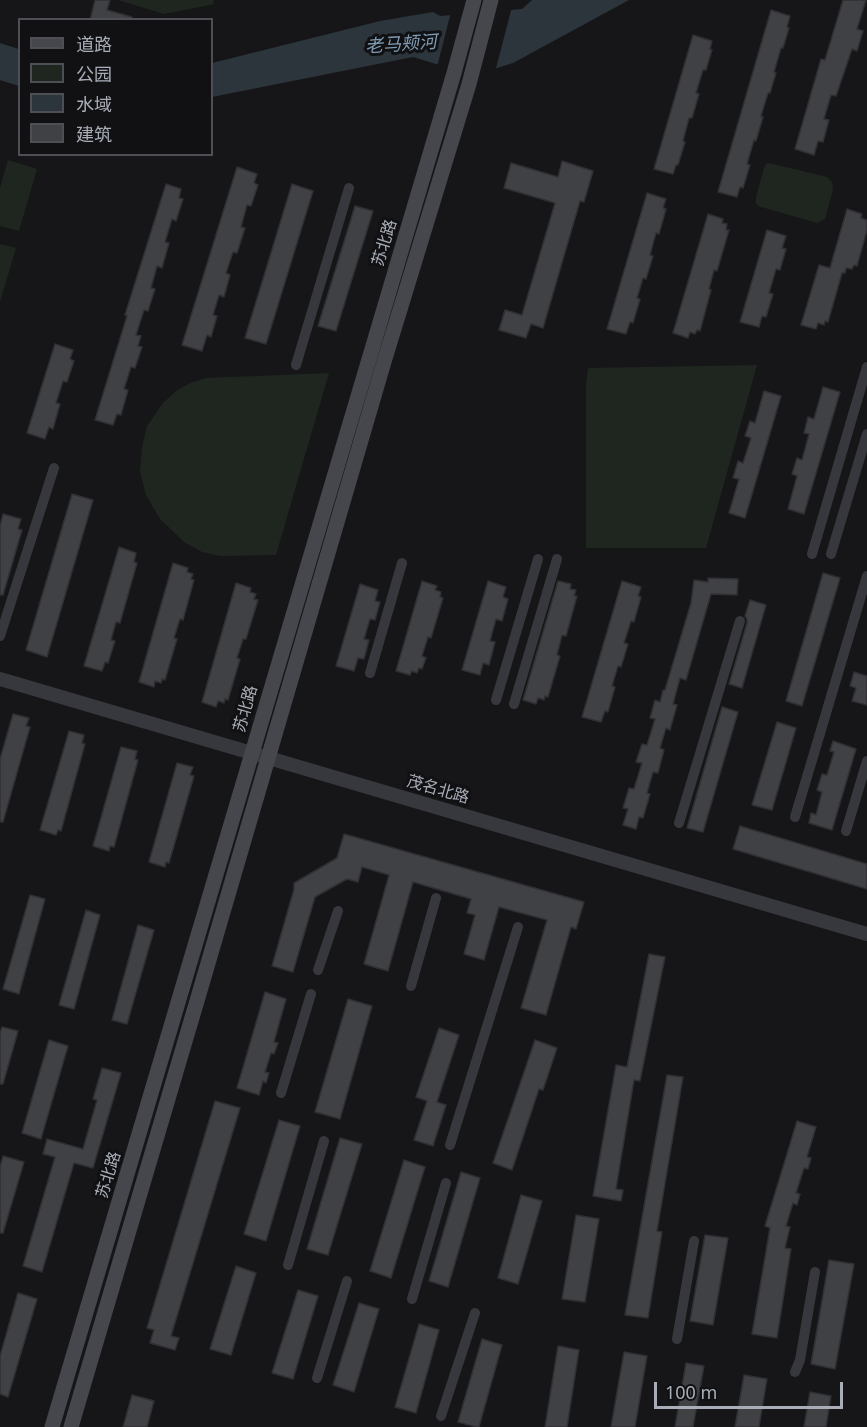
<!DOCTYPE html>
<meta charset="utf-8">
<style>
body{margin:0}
#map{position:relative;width:867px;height:1427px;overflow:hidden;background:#161618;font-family:"Noto Sans","Noto Sans SC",sans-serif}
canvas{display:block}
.legend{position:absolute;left:18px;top:18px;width:195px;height:138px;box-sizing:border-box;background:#111113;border:2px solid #4d4f55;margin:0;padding:8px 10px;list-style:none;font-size:18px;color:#a8adb8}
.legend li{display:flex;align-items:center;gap:12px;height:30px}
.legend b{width:30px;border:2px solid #4d4f55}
.scale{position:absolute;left:654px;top:1382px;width:189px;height:27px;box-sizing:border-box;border:3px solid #a8adb8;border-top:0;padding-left:8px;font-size:18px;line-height:21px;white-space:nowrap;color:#a8adb8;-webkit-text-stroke:4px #111113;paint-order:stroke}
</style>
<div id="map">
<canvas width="867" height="1427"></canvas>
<ul class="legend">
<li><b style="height:8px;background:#45474d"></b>道路</li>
<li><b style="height:16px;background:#1e261f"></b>公园</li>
<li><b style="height:16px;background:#2c353c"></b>水域</li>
<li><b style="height:16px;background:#404145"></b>建筑</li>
</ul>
<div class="scale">100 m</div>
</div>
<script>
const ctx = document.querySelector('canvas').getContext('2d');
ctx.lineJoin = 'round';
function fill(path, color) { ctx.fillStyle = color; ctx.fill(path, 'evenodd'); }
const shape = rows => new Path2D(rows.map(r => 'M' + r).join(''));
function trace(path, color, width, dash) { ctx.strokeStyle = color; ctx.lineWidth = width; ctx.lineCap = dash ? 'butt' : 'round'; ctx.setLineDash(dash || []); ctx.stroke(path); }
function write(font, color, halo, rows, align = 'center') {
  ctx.font = font + ' "Noto Sans","Noto Sans SC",sans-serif'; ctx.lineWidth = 6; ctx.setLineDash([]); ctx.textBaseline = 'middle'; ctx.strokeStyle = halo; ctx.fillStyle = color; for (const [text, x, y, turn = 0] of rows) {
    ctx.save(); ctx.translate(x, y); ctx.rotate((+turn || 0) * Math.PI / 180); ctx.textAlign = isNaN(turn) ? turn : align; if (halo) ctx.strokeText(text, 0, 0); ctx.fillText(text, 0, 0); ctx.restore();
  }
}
const green = shape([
 [118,0,214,0,213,4,215,4,164,14],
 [8,160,37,169,19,231,0,226,0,188],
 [769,163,827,177,832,182,833,190,825,219,817,223,758,206,756,203,756,197,764,168,766,164],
 [0,244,16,248,0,302],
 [757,365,706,548,586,548,586,384,588,368],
 [329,373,276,555,220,556,202,552,184,542,160,519,146,495,140,472,142,448,147,426,163,403,176,391,190,383,206,378]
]);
const water = shape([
 [532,0,629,0,513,63,494,69,436,64,413,57,212,97,212,63,380,21,433,12,440,16,522,9],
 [0,43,19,49,19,86,0,80]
]);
const pier = shape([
 [512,7,495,72,437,67,451,12]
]);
const building = shape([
 [95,0,110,0,107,10,132,17,132,20,90,20,95,0],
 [843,0,866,0,857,29,863,31,857,51,852,49,836,96,831,95,824,119,829,120,823,142,818,141,814,155,795,149,821,59,825,60,843,0],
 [771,10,790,16,787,27,789,28,783,48,781,48,774,72,776,73,770,93,768,93,761,116,763,117,756,141,754,140,747,164,750,165,743,188,740,187,737,197,718,192,771,10],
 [693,35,712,41,710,49,712,50,706,70,703,70,696,93,699,94,692,118,689,118,683,141,685,142,678,165,676,165,673,174,654,169,693,35],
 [562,161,593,171,584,202,580,201,543,328,531,324,526,338,499,330,505,310,522,315,555,203,504,188,511,163,558,177,562,161],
 [237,167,257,174,254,183,258,185,251,206,247,205,241,227,245,228,237,253,233,252,226,273,230,275,224,297,219,295,213,315,217,316,211,337,207,335,202,351,182,345,237,167],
 [166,184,181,189,179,198,183,199,176,221,172,219,165,242,169,243,162,268,157,266,151,288,155,289,148,311,144,310,136,335,141,336,138,346,142,347,135,368,131,367,124,389,128,390,121,415,117,414,113,425,95,420,127,316,125,315,166,184],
 [292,184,313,191,266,344,245,338,292,184],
 [647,193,666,199,663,208,666,209,659,234,656,233,650,255,653,256,646,279,643,278,637,298,640,299,633,323,630,322,626,334,607,329,647,193],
 [355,206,373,211,336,331,318,326,355,206],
 [847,209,862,214,861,218,867,220,867,230,857,266,854,265,852,269,846,268,845,273,842,273,828,322,825,321,824,325,818,323,816,329,801,325,819,265,830,268,847,209],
 [708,214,723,219,722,223,727,224,726,230,729,230,717,271,714,270,709,289,711,290,700,331,697,330,695,334,690,332,688,338,673,333,708,214],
 [767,230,786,236,782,248,786,249,780,270,776,269,769,293,773,294,766,317,762,316,759,327,740,322,767,230],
 [55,344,73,350,70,359,74,361,67,382,63,381,56,403,60,404,53,429,49,427,45,439,27,433,55,344],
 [823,387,840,392,804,514,788,509,797,476,792,474,797,458,802,460,809,434,804,433,808,417,814,419,823,387],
 [764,391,781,396,745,518,729,513,739,479,733,478,738,461,743,463,751,438,745,436,750,421,755,423,764,391],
 [72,494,93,500,47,657,26,650,72,494],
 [3,514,21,519,18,529,22,530,3,595,0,595,0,526,3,514],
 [119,547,136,553,134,562,137,563,120,623,116,622,111,640,115,641,108,663,105,662,102,671,84,666,119,547],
 [173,563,188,568,187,572,193,574,191,579,194,580,183,620,180,619,174,638,177,639,165,680,162,679,161,683,155,681,154,687,139,682,173,563],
 [823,573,840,578,802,706,786,701,823,573],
 [708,578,738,579,737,595,711,594,686,680,680,678,673,704,677,705,670,730,666,728,660,748,664,750,658,773,653,772,647,793,650,794,643,818,639,817,636,829,623,825,628,809,623,808,629,788,634,789,642,763,636,762,642,744,647,745,655,719,650,718,655,700,660,702,663,690,665,690,691,603,694,580,708,582,708,578],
 [422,581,437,586,435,590,441,592,440,597,443,598,431,638,428,637,422,656,426,658,422,669,419,668,417,673,412,671,410,675,396,671,422,581],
 [488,581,506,587,503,597,508,599,502,621,496,619,490,641,495,642,489,665,483,663,480,675,462,670,488,581],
 [558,581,571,584,570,589,576,590,574,596,577,596,566,636,562,635,557,655,560,656,548,697,545,696,544,700,538,698,536,704,523,700,558,581],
 [622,581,641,587,638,596,641,597,634,622,631,621,624,643,628,644,621,667,618,666,612,686,615,687,608,712,605,711,601,722,582,717,622,581],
 [236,583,251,588,250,592,256,594,254,599,258,600,246,639,243,639,237,658,240,659,228,700,225,699,224,703,218,701,216,707,202,702,236,583],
 [360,584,378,590,375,601,380,602,375,620,370,619,364,639,369,640,364,659,358,658,354,671,336,666,360,584],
 [750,600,766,605,742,688,729,684,747,623,747,619,745,616,750,600],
 [854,672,867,676,867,705,852,701,856,688,850,686,854,672],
 [722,707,738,712,703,832,687,828,722,707],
 [13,714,29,718,26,726,30,727,3,822,0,822,0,759,13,714],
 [777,722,796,728,772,810,752,805,777,722],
 [69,731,84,735,82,743,85,744,61,831,58,830,56,835,40,830,69,731],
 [833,741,856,749,832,830,809,823,811,813,816,815,822,792,817,790,822,774,827,775,834,752,830,751,833,741],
 [121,747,137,751,135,759,138,760,114,847,110,846,109,851,93,846,121,747],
 [177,763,193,767,190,775,194,776,169,863,166,862,165,867,149,862,177,763],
 [740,826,867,864,867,889,733,849,740,826],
 [344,834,584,902,576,929,571,927,546,1015,521,1008,547,920,499,907,484,960,464,954,475,915,467,913,471,899,413,882,388,971,364,964,389,875,362,867,358,882,347,879,315,897,293,972,272,966,294,889,294,883,337,858,344,834],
 [30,895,45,899,19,994,3,989,30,895],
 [86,910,100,915,74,1009,59,1005,86,910],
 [138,925,154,930,127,1024,112,1020,138,925],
 [649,954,665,957,640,1081,634,1080,616,1189,623,1190,621,1201,593,1196,616,1065,627,1067,649,954],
 [265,992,286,999,274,1042,278,1043,274,1054,271,1053,265,1072,269,1073,266,1083,263,1081,259,1095,237,1088,265,992],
 [348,999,372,1006,340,1119,315,1112,348,999],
 [2,1027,18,1031,3,1084,0,1084,0,1033,2,1027],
 [439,1028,459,1035,437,1102,446,1105,433,1146,414,1140,427,1101,416,1097,439,1028],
 [49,1040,68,1046,41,1139,22,1133,49,1040],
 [535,1040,557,1048,543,1090,539,1089,512,1170,493,1163,535,1040],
 [102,1068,121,1073,93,1168,74,1163,42,1272,23,1266,55,1157,43,1154,47,1139,83,1149,97,1100,93,1099,102,1068],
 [667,1075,683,1077,657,1231,662,1232,648,1318,625,1315,667,1075],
 [215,1101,240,1108,171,1336,179,1338,175,1350,150,1343,154,1330,147,1328,215,1101],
 [279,1120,300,1126,266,1241,244,1234,279,1120],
 [797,1121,816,1127,807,1157,811,1158,808,1169,804,1168,796,1193,800,1194,797,1205,793,1203,786,1226,790,1227,785,1248,791,1249,777,1338,752,1334,770,1228,765,1226,797,1121],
 [340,1138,362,1144,328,1255,307,1249,340,1138],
 [3,1156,24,1162,3,1233,0,1233,0,1167,3,1156],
 [404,1160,425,1167,391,1278,370,1271,404,1160],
 [461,1172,480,1178,448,1287,429,1281,461,1172],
 [521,1195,542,1201,518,1284,498,1278,521,1195],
 [576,1215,599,1219,585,1302,562,1299,576,1215],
 [705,1235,728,1238,713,1325,690,1321,705,1235],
 [829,1260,854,1264,835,1369,811,1364,829,1260],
 [236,1266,256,1273,231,1355,210,1349,236,1266],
 [298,1290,318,1296,293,1379,272,1373,298,1290],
 [18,1293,37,1299,8,1397,0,1394,0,1356,18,1293],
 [359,1303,379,1309,354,1392,333,1385,359,1303],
 [419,1324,439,1330,416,1413,395,1407,419,1324],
 [482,1339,502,1345,479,1427,476,1427,458,1422,482,1339],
 [558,1346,579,1350,567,1427,545,1427,558,1346],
 [624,1352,647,1356,635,1427,611,1427,624,1352],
 [686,1363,704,1366,693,1427,675,1427,686,1363],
 [744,1375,767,1379,759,1427,735,1427,744,1375],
 [810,1392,831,1396,826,1427,804,1427,810,1392],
 [132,1395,154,1401,147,1427,123,1427,132,1395]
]);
const minor = shape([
 [296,365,349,188],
 [812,554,867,367],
 [831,554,867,434],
 [0,636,54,468],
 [370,673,402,563],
 [496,700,538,559],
 [514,704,557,559],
 [795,817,867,576],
 [679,823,740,621],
 [846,831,867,761],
 [318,970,338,911],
 [411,986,436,898],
 [281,1093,311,994],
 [450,1145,518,927],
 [288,1265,324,1141],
 [412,1299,446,1183],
 [677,1339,694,1241],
 [795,1372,800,1360,815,1272],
 [317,1378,347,1281],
 [441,1416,475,1313]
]);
const tertiary = shape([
 [0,679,867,934]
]);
const secondary = shape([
 [52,1427,454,73,474,0],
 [71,1427,199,994,384,362,469,84,491,0]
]);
const streetNames = [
 ["苏北路",385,243,-73],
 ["苏北路",246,709,-74],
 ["茂名北路",438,790,16],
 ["苏北路",109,1175,-73]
];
const waterNames = [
 ["老马颊河",401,45,-4]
];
fill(green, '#1e261f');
fill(water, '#2c353c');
fill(pier, '#161618');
fill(building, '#404145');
trace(building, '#303034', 1.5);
trace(minor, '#37383d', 10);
trace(tertiary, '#37383d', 14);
trace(secondary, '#45474d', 15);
write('16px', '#a8adb8', '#111113', streetNames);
write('italic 18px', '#7f9bb3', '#111113', waterNames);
</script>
